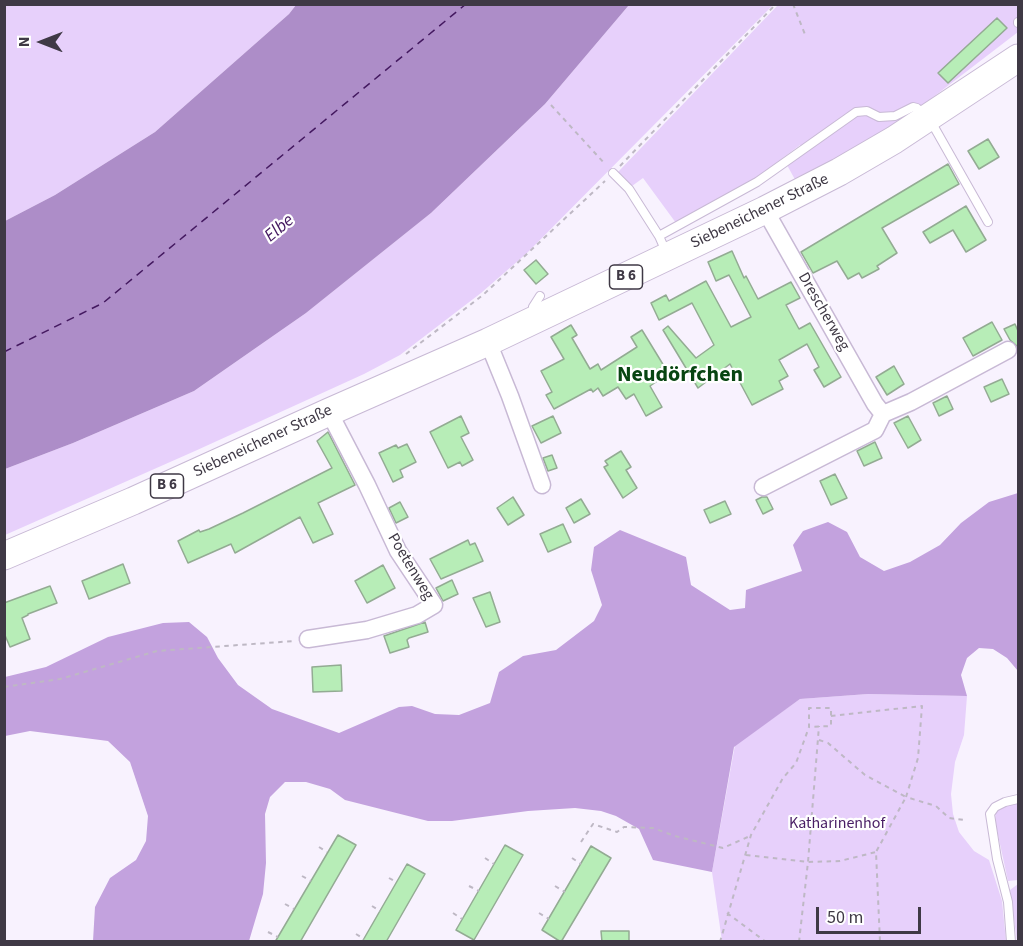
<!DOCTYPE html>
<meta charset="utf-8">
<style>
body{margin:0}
#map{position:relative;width:1023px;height:946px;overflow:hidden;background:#f8f2fe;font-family:"Source Sans 3",sans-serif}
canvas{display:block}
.frame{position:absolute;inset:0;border:6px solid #3f3945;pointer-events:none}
.north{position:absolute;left:12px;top:12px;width:60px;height:60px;-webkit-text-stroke:4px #fff;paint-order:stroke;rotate:270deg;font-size:16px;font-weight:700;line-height:24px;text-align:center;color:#3f3945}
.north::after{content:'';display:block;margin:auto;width:21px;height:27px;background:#3f3945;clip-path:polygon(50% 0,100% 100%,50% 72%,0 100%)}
.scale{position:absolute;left:816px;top:907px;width:105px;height:27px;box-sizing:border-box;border:3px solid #3f3945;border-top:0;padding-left:8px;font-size:18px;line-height:21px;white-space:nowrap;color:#3f3945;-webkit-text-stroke:4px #fff;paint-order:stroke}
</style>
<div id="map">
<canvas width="1023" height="946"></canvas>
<div class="frame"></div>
<div class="north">N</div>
<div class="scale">50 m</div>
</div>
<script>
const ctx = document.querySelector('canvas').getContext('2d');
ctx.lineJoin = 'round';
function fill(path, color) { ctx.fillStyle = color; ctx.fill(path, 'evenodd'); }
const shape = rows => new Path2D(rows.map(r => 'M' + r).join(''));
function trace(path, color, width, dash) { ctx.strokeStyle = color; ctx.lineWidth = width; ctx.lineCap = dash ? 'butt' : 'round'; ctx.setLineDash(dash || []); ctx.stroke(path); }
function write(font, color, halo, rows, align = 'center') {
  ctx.font = font + ' "Source Sans 3",sans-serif'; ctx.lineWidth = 4.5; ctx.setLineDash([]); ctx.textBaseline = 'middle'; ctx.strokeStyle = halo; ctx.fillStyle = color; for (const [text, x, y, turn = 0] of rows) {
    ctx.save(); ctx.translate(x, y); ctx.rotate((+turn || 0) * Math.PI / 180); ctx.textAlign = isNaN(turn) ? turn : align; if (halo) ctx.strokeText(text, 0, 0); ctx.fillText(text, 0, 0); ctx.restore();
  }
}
const green = shape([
 [4,5,296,5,289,14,155,132,55,195,5,221],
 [629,5,773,5,527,253,481,293,400,355,364,374,195,451,5,535,5,469,73,443,194,391,306,313,431,213,545,104],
 [778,5,1018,5,1018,32,889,131,798,185,787,165,805,151,800,145,755,179,676,223,643,178,632,186,618,172],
 [868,694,967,696,964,735,955,762,951,794,953,814,959,832,974,851,989,860,1002,901,1006,941,722,941,712,872,735,745,800,699],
 [1018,802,1018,880,1008,881,995,821,996,811,1006,804],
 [1018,884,1018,941,1017,941,1010,890]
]);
const forest = shape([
 [1018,493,1018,671,1007,658,993,649,979,648,967,658,961,675,967,696,868,694,800,699,734,747,712,872,653,860,639,829,616,816,601,811,575,808,528,811,452,821,428,821,345,800,330,789,306,782,285,782,270,797,265,814,266,863,263,894,249,941,93,941,95,907,110,878,136,860,146,841,148,816,130,762,108,741,30,731,5,736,5,677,46,667,108,637,163,623,189,622,207,637,218,658,238,685,272,709,339,733,399,707,412,706,435,714,459,715,490,703,499,672,523,656,556,650,594,621,602,605,591,570,594,547,620,530,686,557,691,585,730,610,745,608,746,590,802,571,793,545,803,531,828,522,847,532,860,557,884,571,910,562,940,545,961,523,989,502]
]);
const water = shape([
 [296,5,629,5,545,104,431,213,306,313,194,391,73,443,5,469,5,221,55,195,155,132,289,14]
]);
const ferry = shape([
 [4,352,103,303,466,4]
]);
const building = shape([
 [997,18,1007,28,948,83,938,73,997,18],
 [988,139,999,157,979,169,968,151,988,139],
 [948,164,959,184,882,228,897,253,877,266,879,269,862,278,859,273,848,279,837,261,813,273,801,252,948,164],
 [966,206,986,240,966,252,953,230,930,243,923,232,966,206],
 [732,251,744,278,746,276,758,299,791,282,800,298,786,305,799,329,810,323,841,377,824,387,814,370,819,367,807,344,779,360,788,376,779,381,783,389,752,405,730,364,698,388,663,330,668,326,696,358,714,345,692,303,659,320,651,303,666,295,669,301,706,281,731,327,751,317,729,275,716,281,708,262,732,251],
 [536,260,548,274,536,284,524,270,536,260],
 [992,322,1002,340,973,356,963,338,992,322],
 [1015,324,1018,331,1018,358,1017,346,1010,340,1004,329,1015,324],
 [571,325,577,335,572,338,590,369,598,364,601,370,637,347,631,337,642,330,664,366,651,374,656,382,650,386,662,407,646,416,634,394,626,399,618,387,603,396,598,388,593,392,591,389,554,409,546,395,552,392,541,371,564,359,551,337,571,325],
 [894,366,904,384,887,395,876,377,894,366],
 [1002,379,1009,394,991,402,984,387,1002,379],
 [947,396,953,409,939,416,933,403,947,396],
 [461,416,469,433,461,437,473,460,462,466,460,462,448,468,430,432,461,416],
 [553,416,561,433,541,443,532,426,553,416],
 [908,416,921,440,908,448,894,423,908,416],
 [328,432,355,485,318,503,333,534,313,543,300,517,235,553,231,544,188,563,178,541,199,530,200,532,209,529,243,513,332,468,317,441,328,432],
 [875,442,882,458,864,466,857,451,875,442],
 [407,444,416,462,400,470,403,477,393,482,379,453,396,445,398,448,407,444],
 [621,451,631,467,626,470,637,488,623,498,604,467,608,465,605,461,621,451],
 [552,455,557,468,548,471,543,458,552,455],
 [835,474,847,498,831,505,820,481,835,474],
 [513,497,524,515,508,525,497,508,513,497],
 [762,497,767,497,773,509,763,514,756,500,762,497],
 [581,499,590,514,574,523,566,508,581,499],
 [725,501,731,514,710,523,704,510,725,501],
 [400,502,408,517,396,523,389,508,400,502],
 [563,524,571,542,548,552,540,534,563,524],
 [468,540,470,545,475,543,483,561,441,579,430,559,468,540],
 [123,564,130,583,89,599,82,581,123,564],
 [383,565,395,588,367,603,355,581,383,565],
 [452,580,458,594,443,601,436,588,452,580],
 [50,586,57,603,28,614,28,615,22,618,30,639,10,647,4,633,4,603,50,586],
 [490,592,500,622,486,627,473,598,490,592],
 [425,622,428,632,409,638,407,640,409,647,390,653,384,636,425,622],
 [341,665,342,691,313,692,312,667,341,665],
 [338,835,356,845,300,942,275,942,338,835],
 [505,845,523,855,474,940,456,930,505,845],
 [591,846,611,858,561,942,542,930,591,846],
 [407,864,425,874,386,942,362,942,407,864],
 [601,931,629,931,629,942,602,942,601,931]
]);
const path = shape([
 [793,4,806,37],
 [551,105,605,164],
 [620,166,776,4],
 [406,354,483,295,605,181],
 [4,687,60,679,157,651,294,641],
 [831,716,922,706,918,758,906,797,936,806,949,818,964,820],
 [819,740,828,743,865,775,906,797,876,852,880,942],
 [581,842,593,824,617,832,624,827,653,828,675,836,723,848,750,836],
 [319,847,327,852],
 [746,855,808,862,840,861,876,852],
 [485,858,494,864],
 [572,858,581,864],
 [302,876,311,881],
 [389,878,396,882],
 [469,886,479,891],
 [555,886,565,892],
 [285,904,294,909],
 [372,906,380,911],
 [453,913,462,919],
 [539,913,549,919],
 [727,913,766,942],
 [268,932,278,937],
 [356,934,364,939],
 [720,942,751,835,783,778,796,763,809,727,809,708,831,708,831,726,809,727],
 [799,942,808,862,819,726]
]);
const lane = shape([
 [1018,22,1018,23],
 [613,173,629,189,659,236,667,254],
 [659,236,757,182,856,112,867,111,879,117,895,116,913,107,917,108,929,118,988,222],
 [537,314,533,307,540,296],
 [1011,942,1008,902,997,859,990,814,995,807,1005,802,1018,799]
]);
const street = shape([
 [765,210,875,404,883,414],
 [488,342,510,396,542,485],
 [763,487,875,430,883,414,911,402,1008,350],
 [308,639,367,630,417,615,434,605,398,551,367,485,329,412]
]);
const primary = shape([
 [4,556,133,501,329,412,488,342,765,210,839,172,894,140,1018,58]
]);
const shields = [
 [626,277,33],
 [167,486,33]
];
const shieldNames = [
 ["B 6",626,277],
 ["B 6",167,486]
];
const streetNames = [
 ["Siebeneichener Straße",760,212,-26],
 ["Drescherweg",823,312,60],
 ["Siebeneichener Straße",263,442,-25],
 ["Poetenweg",410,567,59]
];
const parkNames = [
 ["Katharinenhof",837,824]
];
const waterNames = [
 ["Elbe",280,229,-40]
];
const districtNames = [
 ["Neudörfchen",680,376]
];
fill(green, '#e7d0fb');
fill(forest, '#c3a2de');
fill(water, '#ad8dc8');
trace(ferry, '#441960', 1.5, [8, 6]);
fill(building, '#b7edb7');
trace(building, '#93ab93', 1.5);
trace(lane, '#c8b9d5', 10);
trace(street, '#c8b9d5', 19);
trace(primary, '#c8b9d5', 29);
trace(path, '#beb8c4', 2, [4.5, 4.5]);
trace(lane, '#fff', 8);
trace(street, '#fff', 16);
trace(primary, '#fff', 27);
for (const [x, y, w] of shields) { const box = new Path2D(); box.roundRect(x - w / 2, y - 12, w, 24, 4.5); ctx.fillStyle = '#fff'; ctx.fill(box); trace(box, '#3f3945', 1.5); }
write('bold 15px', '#3f3945', null, shieldNames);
write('16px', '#3f3945', '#fff', streetNames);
write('16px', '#481d64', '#fff', parkNames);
write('italic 18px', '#441960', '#fff', waterNames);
write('bold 22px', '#084512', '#fff', districtNames);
</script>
